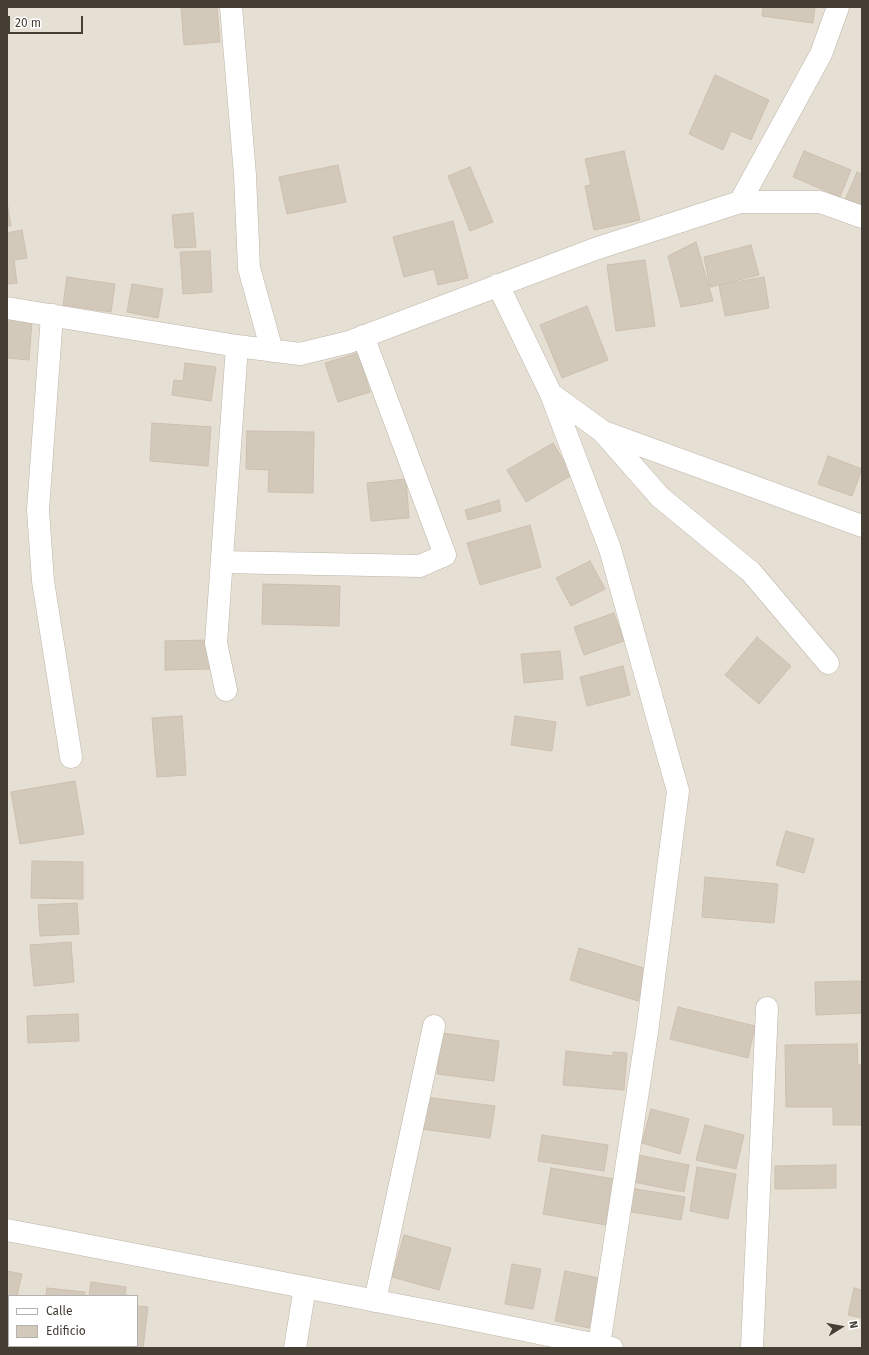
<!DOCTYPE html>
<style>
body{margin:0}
#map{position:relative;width:869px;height:1355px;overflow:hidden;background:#f2eee6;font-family:"Fira Sans",sans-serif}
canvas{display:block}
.frame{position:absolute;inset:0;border:8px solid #443e35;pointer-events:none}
.legend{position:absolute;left:8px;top:1295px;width:130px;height:52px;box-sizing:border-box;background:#fff;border:1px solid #b4b2ae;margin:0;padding:5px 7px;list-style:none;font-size:12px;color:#443e35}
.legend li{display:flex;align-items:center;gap:8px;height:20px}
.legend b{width:20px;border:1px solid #b4b2ae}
.north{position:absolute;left:821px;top:1307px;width:40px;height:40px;-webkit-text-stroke:3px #fff;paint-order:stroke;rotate:79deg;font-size:11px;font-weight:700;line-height:16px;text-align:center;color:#443e35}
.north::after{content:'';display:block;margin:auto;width:14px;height:18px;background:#443e35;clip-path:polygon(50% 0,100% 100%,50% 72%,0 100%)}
.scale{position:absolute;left:8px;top:16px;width:75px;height:18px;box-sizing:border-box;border:2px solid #443e35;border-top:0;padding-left:5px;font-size:12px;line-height:14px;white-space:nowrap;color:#443e35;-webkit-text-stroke:3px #fff;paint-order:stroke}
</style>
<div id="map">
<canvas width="869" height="1355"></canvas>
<div class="frame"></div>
<ul class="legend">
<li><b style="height:5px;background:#fff"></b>Calle</li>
<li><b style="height:11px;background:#d3c9bb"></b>Edificio</li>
</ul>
<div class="north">N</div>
<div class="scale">20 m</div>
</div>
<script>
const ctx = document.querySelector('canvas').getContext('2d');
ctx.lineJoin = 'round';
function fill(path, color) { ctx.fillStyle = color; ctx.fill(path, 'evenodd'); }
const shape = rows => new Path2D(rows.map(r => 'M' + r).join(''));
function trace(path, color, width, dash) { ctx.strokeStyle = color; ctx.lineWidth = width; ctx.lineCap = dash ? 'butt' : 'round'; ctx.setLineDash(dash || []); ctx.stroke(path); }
const residential = shape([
 [7,7,862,7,862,1348,7,1348],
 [9,1296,137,1296,137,1346,9,1346]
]);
const building = shape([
 [181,7,217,7,220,42,184,45,181,7],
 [763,7,815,7,813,23,762,16,763,7],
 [715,75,769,100,751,140,731,131,723,150,689,134,715,75],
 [624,151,640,220,594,230,585,186,591,185,585,159,624,151],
 [804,151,851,170,840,197,793,177,804,151],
 [338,165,346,202,287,214,279,177,338,165],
 [470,167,493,222,470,231,448,176,470,167],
 [857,172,862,174,862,207,845,200,857,172],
 [7,202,11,226,7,226,7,202],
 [193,213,196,247,175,248,172,215,193,213],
 [453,221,468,278,438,285,434,269,404,277,393,237,453,221],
 [22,230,27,258,14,260,17,283,7,284,7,233,22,230],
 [696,242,713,301,681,307,668,256,696,242],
 [751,245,759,275,710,287,704,257,751,245],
 [210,251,212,292,183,294,180,252,210,251],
 [645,260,655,326,616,331,607,265,645,260],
 [67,277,115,284,111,312,63,305,67,277],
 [764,277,769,308,725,316,719,285,764,277],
 [132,284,163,289,158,318,127,312,132,284],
 [587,306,608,360,562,378,540,325,587,306],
 [7,317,32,320,29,360,7,358,7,317],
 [358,353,370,392,338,402,325,363,358,353],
 [185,363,216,367,211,401,172,395,174,380,183,381,185,363],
 [152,423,211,427,208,466,150,461,152,423],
 [247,431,314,432,313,493,268,492,269,470,246,469,247,431],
 [553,443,572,475,526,502,507,470,553,443],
 [828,456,862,469,852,496,818,484,828,456],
 [406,479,409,518,371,521,367,483,406,479],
 [499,500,501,511,468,520,465,510,499,500],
 [530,525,541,567,480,585,467,543,530,525],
 [590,561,605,589,571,606,556,578,590,561],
 [263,584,340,586,339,626,262,624,263,584],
 [614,613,624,641,584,655,574,627,614,613],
 [757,637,791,666,759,704,725,675,757,637],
 [210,640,210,669,165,670,165,641,210,640],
 [560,651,563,679,524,683,521,654,560,651],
 [623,666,630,695,587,706,580,677,623,666],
 [182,716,186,775,157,777,152,718,182,716],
 [515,716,556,722,552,751,511,745,515,716],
 [75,781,84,834,20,844,11,792,75,781],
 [786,831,814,839,804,873,776,865,786,831],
 [32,861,83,862,83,899,31,898,32,861],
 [705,877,778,884,774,923,702,917,705,877],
 [77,903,79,934,40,936,38,905,77,903],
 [71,942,74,982,34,986,30,945,71,942],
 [579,948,647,969,638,1001,570,980,579,948],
 [862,981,862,1013,816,1015,815,982,862,981],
 [678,1007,755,1026,748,1058,670,1039,678,1007],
 [78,1014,79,1041,28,1043,27,1016,78,1014],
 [442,1033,499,1041,494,1081,437,1074,442,1033],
 [857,1044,858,1065,862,1065,862,1125,833,1125,833,1107,786,1107,785,1045,857,1044],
 [566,1051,613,1056,613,1052,627,1053,624,1090,563,1085,566,1051],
 [425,1097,495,1106,490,1138,421,1129,425,1097],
 [651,1109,689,1119,680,1154,642,1143,651,1109],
 [705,1125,744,1135,736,1169,696,1160,705,1125],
 [542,1135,608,1145,604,1171,538,1161,542,1135],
 [633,1154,689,1165,684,1192,628,1181,633,1154],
 [836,1165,836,1188,775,1189,775,1166,836,1165],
 [697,1167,736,1174,728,1219,690,1211,697,1167],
 [551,1168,614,1179,606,1225,543,1214,551,1168],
 [630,1188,685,1197,681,1220,626,1211,630,1188],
 [404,1235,451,1248,439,1290,392,1277,404,1235],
 [512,1264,541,1269,533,1309,505,1304,512,1264],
 [7,1271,22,1274,17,1296,9,1296,9,1327,7,1326,7,1271],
 [565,1271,599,1278,589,1328,555,1321,565,1271],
 [91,1282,126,1287,125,1296,89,1296,91,1282],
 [47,1288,85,1292,85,1296,46,1296,47,1288],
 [854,1288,862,1290,862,1318,848,1315,854,1288],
 [137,1306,148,1307,143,1348,125,1346,137,1346,137,1306]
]);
const minor = shape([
 [231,7,245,175,249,268,272,351],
 [740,202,821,54,838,7],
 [498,285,551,394,602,431,660,497,751,572,828,663],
 [7,308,237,346,300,354,349,342,595,249,740,202,820,202,862,217],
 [52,315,38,510,43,581,71,757],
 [551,394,610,549,678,791,647,1032,599,1345],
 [604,432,862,526],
 [222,562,420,566,445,555,363,336],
 [226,690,216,643,237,346],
 [7,1230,465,1318,612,1348],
 [375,1301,434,1026],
 [295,1348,305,1287],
 [752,1348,767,1008]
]);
fill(residential, '#e6dfd4');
fill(building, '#d3c9bb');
trace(building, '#cec0af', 1);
trace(minor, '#bdb5a9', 23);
trace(minor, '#fff', 22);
</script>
